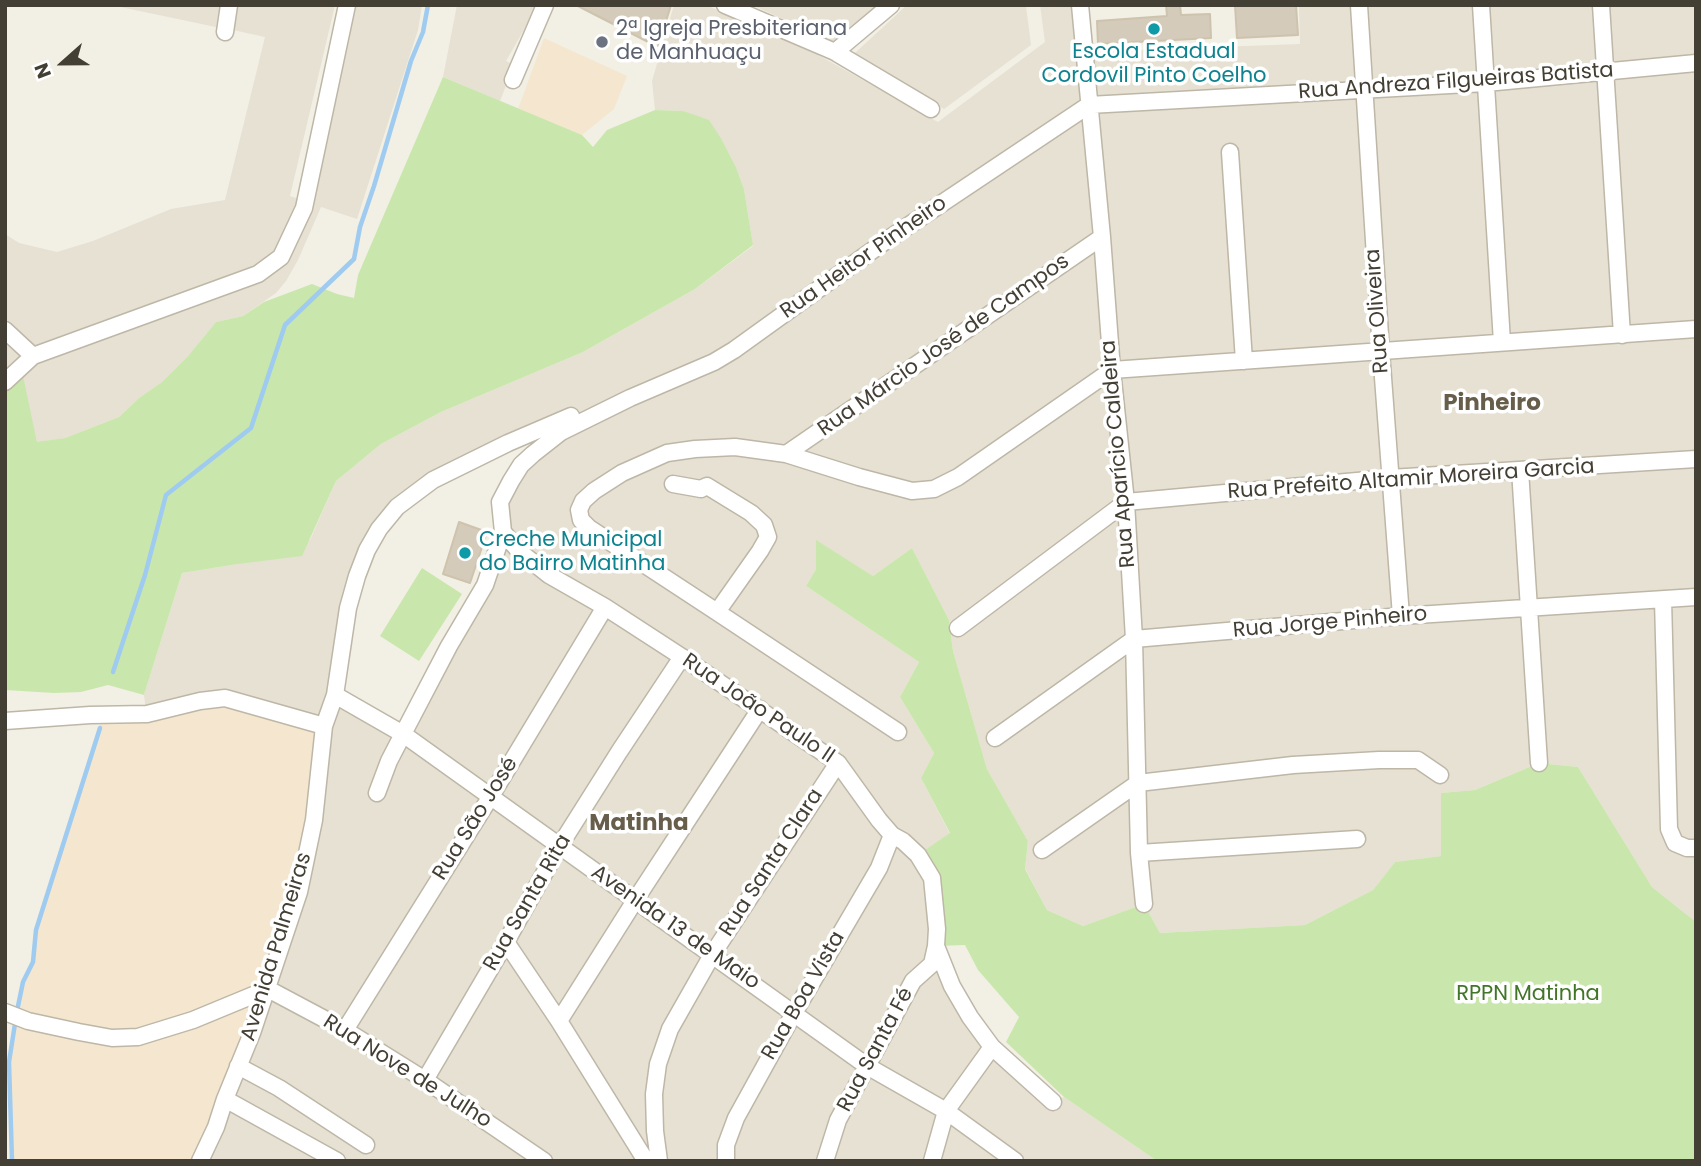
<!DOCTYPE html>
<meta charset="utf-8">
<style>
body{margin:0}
#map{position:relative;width:1701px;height:1166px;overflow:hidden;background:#f2efe4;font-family:Poppins,sans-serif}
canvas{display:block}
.frame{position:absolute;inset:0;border:7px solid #443f34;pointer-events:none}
.north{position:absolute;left:28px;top:28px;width:70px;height:70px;-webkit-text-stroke:5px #fff;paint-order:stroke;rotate:249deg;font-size:19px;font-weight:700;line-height:28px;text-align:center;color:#443f34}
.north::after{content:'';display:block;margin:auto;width:24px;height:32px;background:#443f34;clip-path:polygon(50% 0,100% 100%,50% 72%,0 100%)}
</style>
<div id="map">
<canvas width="1701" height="1166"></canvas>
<div class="frame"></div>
<div class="north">N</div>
</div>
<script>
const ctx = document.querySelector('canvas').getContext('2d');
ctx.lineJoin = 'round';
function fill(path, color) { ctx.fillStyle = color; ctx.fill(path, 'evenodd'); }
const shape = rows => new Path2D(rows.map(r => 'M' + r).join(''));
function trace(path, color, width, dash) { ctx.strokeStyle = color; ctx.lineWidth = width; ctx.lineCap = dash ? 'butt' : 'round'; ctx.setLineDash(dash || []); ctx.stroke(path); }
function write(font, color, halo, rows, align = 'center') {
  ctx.font = font + ' Poppins,sans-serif'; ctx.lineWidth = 7; ctx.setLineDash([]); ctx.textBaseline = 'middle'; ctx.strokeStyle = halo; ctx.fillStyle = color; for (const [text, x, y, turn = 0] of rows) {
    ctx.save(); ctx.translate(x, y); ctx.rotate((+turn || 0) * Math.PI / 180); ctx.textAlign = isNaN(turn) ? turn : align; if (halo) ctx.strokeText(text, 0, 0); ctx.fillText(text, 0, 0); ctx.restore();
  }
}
const residential = shape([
 [111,5,220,5,216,27],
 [236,5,335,5,290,196,311,203,351,5,422,5,418,30,357,219,321,207,298,260,286,281,276,293,243,316,216,322,188,356,162,382,139,398,119,417,65,438,37,443,22,377,5,393,5,234,19,243,57,252,93,241,171,209,225,200,265,37,233,30],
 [457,5,538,5,506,61,514,65,500,101,443,77],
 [674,5,706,5,811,51,938,122,1045,42,1040,5,1080,5,1085,52,1300,44,1299,5,1696,5,1696,922,1652,887,1578,767,1539,763,1475,790,1441,793,1441,856,1395,862,1373,890,1305,925,1160,933,1144,904,1083,926,1047,910,1025,868,1028,841,987,769,953,651,949,620,912,548,873,576,816,541,816,569,806,586,919,662,900,697,934,753,921,778,950,834,937,929,970,1017,1053,1102,1064,1097,1157,1161,200,1161,144,695,182,573,238,564,310,540,336,481,381,444,441,412,583,352,695,289,753,246,744,189,736,167,722,140,683,111,655,110,652,81],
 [626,399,521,465,500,502,503,532,403,734,335,695,367,550,433,480,589,408],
 [752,5,879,5,836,43],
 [907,5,1026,6,1031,45,944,109,855,53]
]);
const commercial = shape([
 [544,38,627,76,614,109,582,135,518,109],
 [200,701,324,726,299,892,200,1161,14,1161,9,1062,17,1011,23,982,33,962,36,930,103,715]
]);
const green = shape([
 [443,77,582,135,593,147,607,130,655,110,683,111,709,120,722,140,736,167,744,189,753,245,695,289,583,352,441,412,381,444,336,481,302,556,238,564,182,573,144,695,108,685,81,692,54,693,5,690,5,393,23,376,37,442,65,438,119,417,139,398,162,382,188,356,216,322,243,316,264,302,312,284,337,294,354,298,358,275],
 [816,540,873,576,912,548,949,620,953,651,987,769,1028,841,1025,869,1047,910,1083,926,1144,904,1160,933,1305,925,1373,890,1395,862,1441,856,1441,793,1475,790,1539,763,1578,767,1652,887,1696,922,1696,1161,1157,1161,1064,1097,1006,1042,1019,1017,978,970,965,945,936,946,937,929,918,855,950,833,921,778,934,753,900,697,919,662,806,586,816,569],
 [422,568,462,594,419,661,380,636]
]);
const stream = shape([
 [113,672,145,575,166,495,251,428,285,325,354,259,360,227,374,186,411,61,423,32,428,5],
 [12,1161,9,1062,17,1011,23,982,33,962,36,930,100,728]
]);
const building = shape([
 [576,5,671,5,658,47,576,5],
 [1166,5,1180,5,1181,15,1210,14,1211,38,1098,44,1097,21,1167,16,1166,5],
 [1235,5,1296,5,1298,35,1237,38,1235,5],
 [459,522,487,532,470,583,443,574,459,522]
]);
const minor = shape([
 [725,5,835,52,931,109],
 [1080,5,1102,237,1112,370,1126,502,1134,639,1139,853,1144,904],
 [1359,5,1381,351,1401,616],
 [1481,5,1502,342],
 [1601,5,1622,335],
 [225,32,229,5],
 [835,52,891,5],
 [513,80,545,5],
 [1089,105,1486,83,1696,63],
 [1230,152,1244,361],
 [5,330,33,356,258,274,281,257,304,208,347,5],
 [1112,370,1696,329],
 [5,382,33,356],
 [786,454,1102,237],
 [1520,470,1539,763],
 [673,484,701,489,707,486,751,513,764,525,768,537,760,551,717,612],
 [1663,600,1669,829,1675,843,1687,848,1696,848],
 [958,628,1126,502,1390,478,1696,459],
 [335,695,403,734,867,1066,946,1111,1015,1161],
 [5,721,90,715,147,714,200,701,225,698,324,726],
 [898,732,717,612,589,528,581,520,579,510,583,501,594,491,622,473,667,453,695,449,735,447,786,454,859,477,912,491,934,489,958,477,1112,370],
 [995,738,1134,639,1401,616,1696,597],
 [377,793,389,761,403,734,449,646,485,585,503,532],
 [1042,850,1138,783,1293,765,1379,760,1418,760,1440,775],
 [1139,853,1357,839],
 [506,942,559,1021,646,1161],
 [268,989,345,1030,425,1080,544,1161],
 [5,1012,28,1021,79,1032,112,1038,138,1037,193,1020,268,989],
 [559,1021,636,899,760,709],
 [345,1030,491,796,605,607],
 [238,1066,279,1088,366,1145],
 [425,1080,506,942,559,847,619,752,682,657],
 [225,1099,337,1161],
 [1053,1102,992,1047,970,1017,952,986,936,946,937,929,932,878,918,855,903,841,892,835,879,820,838,763,682,657,605,607,549,575,520,552,503,532,500,502,511,481,521,465,533,454,561,432,630,398,714,362,734,350,884,242,1089,105],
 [200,1161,216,1127,225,1099,252,1033,299,892,314,820,324,726,335,695,348,608,357,576,367,550,379,529,397,507,433,480,508,443,571,416],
 [659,1161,655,1131,654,1094,658,1064,670,1029,712,955,838,763],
 [726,1161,726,1145,736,1118,794,1013,879,868,892,835],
 [825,1161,838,1120,913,981,932,964,936,946],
 [932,1161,946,1111,992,1047]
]);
const markers = [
 [1154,29,7,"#0f9aa8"],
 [602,42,7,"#6b7280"],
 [465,553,7,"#0f9aa8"]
];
const worshipNames = [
 ["2ª Igreja Presbiteriana",616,30],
 ["de Manhuaçu",616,54]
];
const cultureNames = [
 ["Escola Estadual",1154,53],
 ["Cordovil Pinto Coelho",1154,77],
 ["Creche Municipal",479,541,"left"],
 ["do Bairro Matinha",479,565,"left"]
];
const streetNames = [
 ["Rua Andreza Filgueiras Batista",1456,82,-4],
 ["Rua Heitor Pinheiro",864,258,-35],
 ["Rua Oliveira",1378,311,-94],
 ["Rua Márcio José de Campos",944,346,-35],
 ["Rua Aparício Caldeira",1119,454,-95],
 ["Rua Prefeito Altamir Moreira Garcia",1411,480,-4],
 ["Rua Jorge Pinheiro",1330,623,-5],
 ["Rua João Paulo II",758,709,34],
 ["Rua São José",476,819,-58],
 ["Rua Santa Clara",772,863,-57],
 ["Rua Santa Rita",528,903,-60],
 ["Avenida 13 de Maio",675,928,35],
 ["Avenida Palmeiras",277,947,-73],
 ["Rua Boa Vista",804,996,-60],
 ["Rua Santa Fé",876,1050,-62],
 ["Rua Nove de Julho",407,1072,32]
];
const parkNames = [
 ["RPPN Matinha",1528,995]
];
const neighbourhoodNames = [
 ["Pinheiro",1492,404],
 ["Matinha",639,824]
];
fill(residential, '#e6e1d2');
fill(commercial, '#f5e7cf');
fill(green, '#c9e7ac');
trace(stream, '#9fcbf0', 4.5);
fill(building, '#d4cbba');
trace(building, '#cec3ad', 2);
trace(minor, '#beb7a7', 19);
trace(minor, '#fff', 16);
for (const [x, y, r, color] of markers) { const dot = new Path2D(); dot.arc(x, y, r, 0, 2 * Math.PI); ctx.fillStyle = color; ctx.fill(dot); trace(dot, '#fff', 2.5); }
write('21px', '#5b616d', '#fff', worshipNames, 'left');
write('21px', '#0d838f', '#fff', cultureNames);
write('21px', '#443f34', '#fff', streetNames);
write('21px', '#417628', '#fff', parkNames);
write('bold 23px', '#675d4b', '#fff', neighbourhoodNames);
</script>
